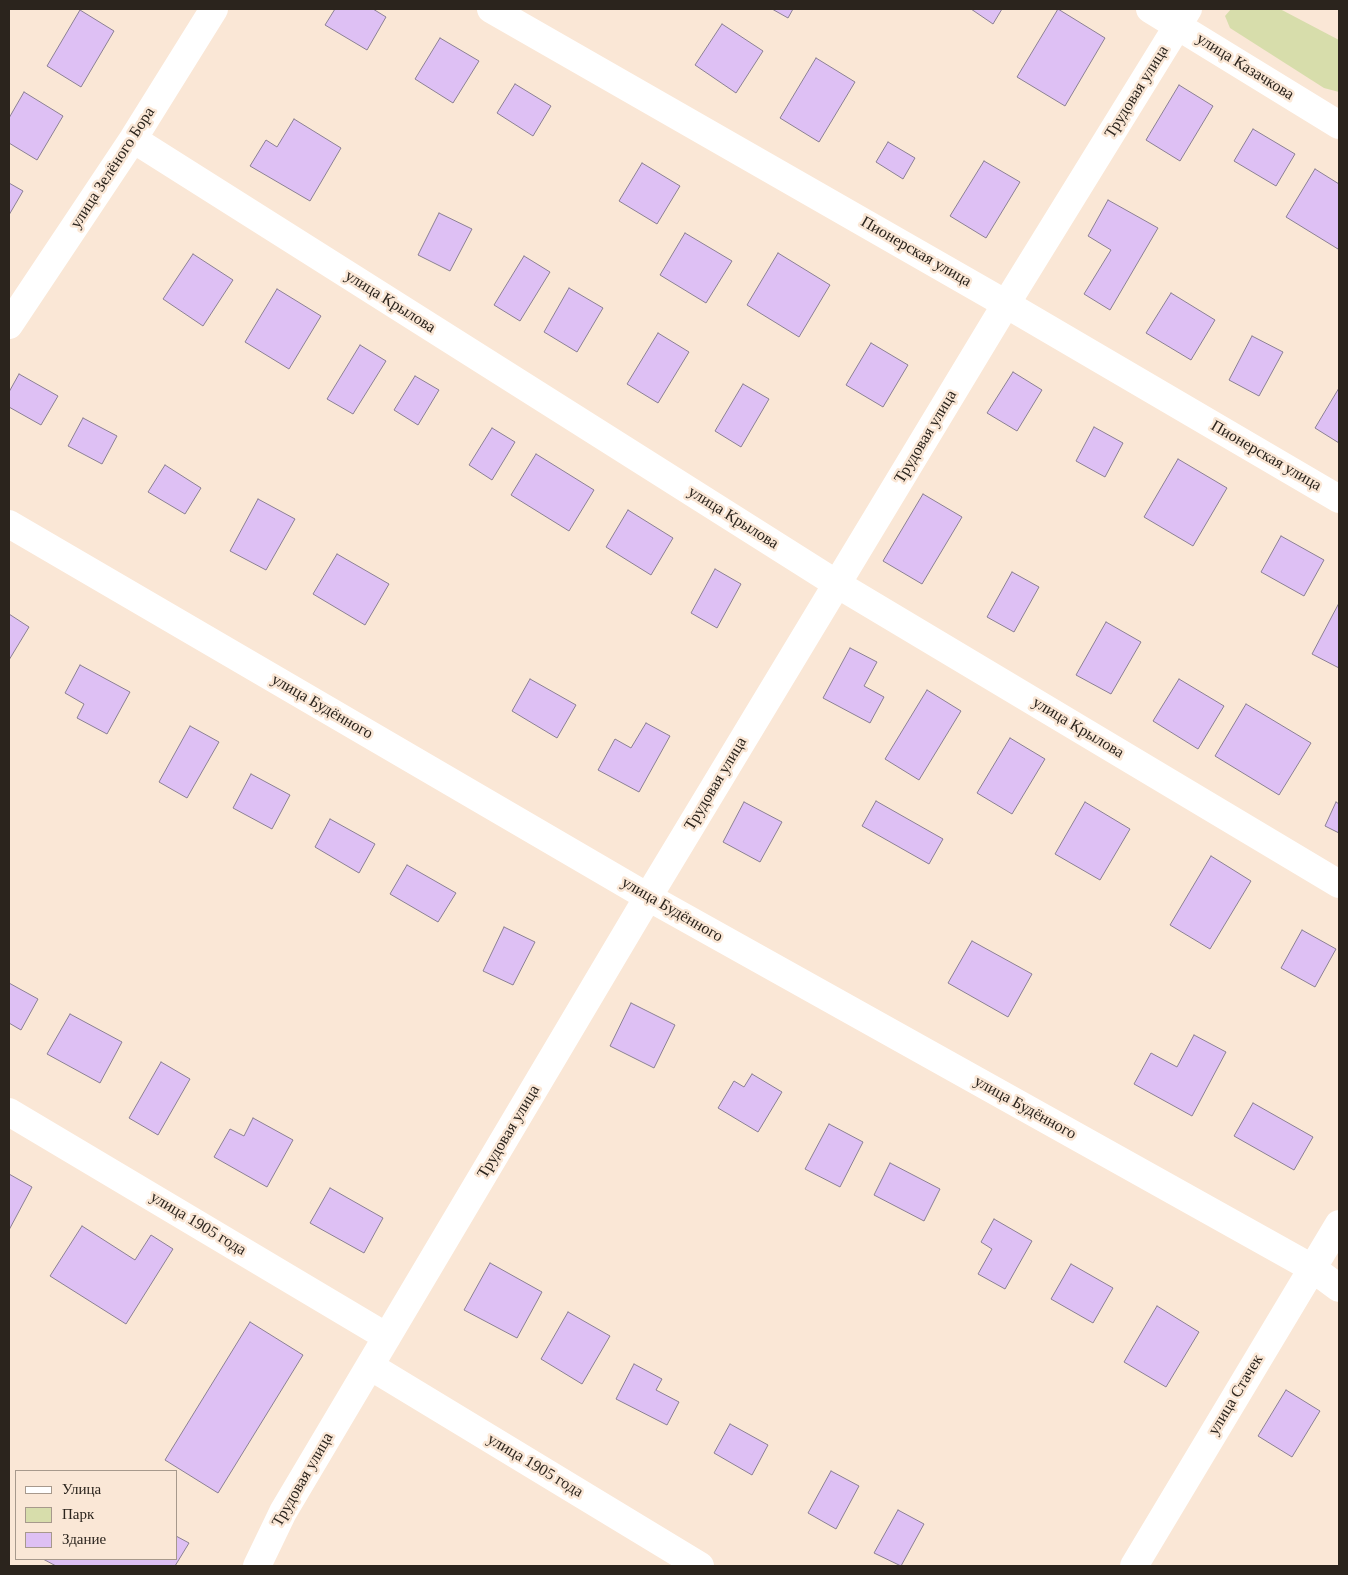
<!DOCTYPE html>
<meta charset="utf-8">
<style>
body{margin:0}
#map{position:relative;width:1348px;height:1575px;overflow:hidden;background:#fae7d6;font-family:"Times New Roman",serif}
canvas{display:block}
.frame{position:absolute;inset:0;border:10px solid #2b241d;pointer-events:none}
.legend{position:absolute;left:15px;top:1470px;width:162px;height:90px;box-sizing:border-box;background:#fae7d6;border:1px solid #a7998c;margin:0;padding:6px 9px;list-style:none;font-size:15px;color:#2b241d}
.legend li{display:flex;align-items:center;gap:10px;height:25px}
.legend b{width:25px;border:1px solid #a7998c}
</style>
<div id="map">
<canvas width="1348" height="1575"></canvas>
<div class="frame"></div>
<ul class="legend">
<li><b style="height:6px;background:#fff"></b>Улица</li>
<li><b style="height:14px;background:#d7ddab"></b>Парк</li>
<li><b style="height:14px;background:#dec0f4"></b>Здание</li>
</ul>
</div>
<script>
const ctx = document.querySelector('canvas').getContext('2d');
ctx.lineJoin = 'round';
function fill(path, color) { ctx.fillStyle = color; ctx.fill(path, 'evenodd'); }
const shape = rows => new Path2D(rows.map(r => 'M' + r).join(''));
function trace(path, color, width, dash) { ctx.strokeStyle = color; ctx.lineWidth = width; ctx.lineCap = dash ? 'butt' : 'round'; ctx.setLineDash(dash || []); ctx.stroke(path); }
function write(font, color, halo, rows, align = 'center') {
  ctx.font = font + ' "Times New Roman",serif'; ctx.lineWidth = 5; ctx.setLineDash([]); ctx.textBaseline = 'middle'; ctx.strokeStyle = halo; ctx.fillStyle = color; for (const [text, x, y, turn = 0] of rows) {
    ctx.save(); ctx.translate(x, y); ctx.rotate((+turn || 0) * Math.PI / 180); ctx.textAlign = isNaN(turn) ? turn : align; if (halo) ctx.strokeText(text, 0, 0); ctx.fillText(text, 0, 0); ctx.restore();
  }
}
const green = shape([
 [1231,9,1280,9,1339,40,1339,92,1324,88,1230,28,1225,16]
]);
const building = shape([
 [335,9,373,9,386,17,367,50,325,25,335,9],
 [772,9,793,9,788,18,772,9],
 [971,9,1002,9,993,24,971,9],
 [1058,9,1105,38,1065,106,1017,77,1058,9],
 [80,10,114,31,81,87,47,66,80,10],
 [722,24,763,51,736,93,695,65,722,24],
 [440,38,479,61,453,103,415,79,440,38],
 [816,58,855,82,819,142,780,118,816,58],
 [515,84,551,106,533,136,497,113,515,84],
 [1179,85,1213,106,1180,161,1146,140,1179,85],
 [24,92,63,116,37,160,9,143,9,118,24,92],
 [294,119,341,148,310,201,250,166,266,140,277,147,294,119],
 [1253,129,1295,154,1276,186,1234,161,1253,129],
 [888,142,915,158,903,179,876,162,888,142],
 [984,161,1020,182,986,238,950,216,984,161],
 [642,163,680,186,657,224,619,201,642,163],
 [1315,169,1339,184,1339,247,1338,249,1286,217,1315,169],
 [9,183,23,191,9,215,9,183],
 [1108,200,1158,228,1110,310,1084,294,1111,250,1088,236,1108,200],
 [439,213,472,229,450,271,418,255,439,213],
 [685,233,732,261,706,303,660,275,685,233],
 [778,253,830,285,799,337,747,305,778,253],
 [193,254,233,280,203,326,163,299,193,254],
 [524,256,550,272,520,321,494,305,524,256],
 [569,288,603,308,577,352,544,332,569,288],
 [277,289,321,316,289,369,245,342,277,289],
 [1171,293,1215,320,1191,360,1146,333,1171,293],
 [658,333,689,352,658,403,627,384,658,333],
 [1252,336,1283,352,1259,396,1229,380,1252,336],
 [871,343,908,365,883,407,846,385,871,343],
 [360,345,386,361,353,414,327,399,360,345],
 [1013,372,1042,390,1017,431,987,413,1013,372],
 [19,374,58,396,41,425,9,407,9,392,19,374],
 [415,376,439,390,418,425,394,410,415,376],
 [743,384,769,399,741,447,715,431,743,384],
 [1339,388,1339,443,1315,428,1339,388],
 [83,418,117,436,102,464,68,446,83,418],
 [1094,427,1123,443,1105,477,1076,461,1094,427],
 [492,428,515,442,492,480,469,465,492,428],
 [536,454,594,490,569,531,511,495,536,454],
 [1178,459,1227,488,1193,546,1144,517,1178,459],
 [165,465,201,488,185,514,148,492,165,465],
 [923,494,962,517,922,584,883,561,923,494],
 [258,499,295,519,266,570,230,551,258,499],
 [628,510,673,538,651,575,606,547,628,510],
 [1281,536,1324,560,1304,596,1261,572,1281,536],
 [337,554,389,584,365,625,313,594,337,554],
 [715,569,741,584,717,628,691,613,715,569],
 [1012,572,1039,587,1014,632,987,617,1012,572],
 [1339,603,1339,668,1312,654,1339,603],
 [9,614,29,627,9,660,9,614],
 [1106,622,1141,642,1111,694,1076,675,1106,622],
 [850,648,877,662,864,686,884,697,870,723,823,698,850,648],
 [80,665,130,692,107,734,77,718,84,704,65,693,80,665],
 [530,679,576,705,557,738,512,711,530,679],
 [1179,679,1224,706,1198,749,1153,721,1179,679],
 [927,690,961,711,919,780,885,759,927,690],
 [1246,704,1311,743,1279,795,1215,756,1246,704],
 [646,723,670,736,639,792,598,770,615,739,631,748,646,723],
 [190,726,219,742,187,798,159,782,190,726],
 [1010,738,1045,759,1012,814,977,793,1010,738],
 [251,774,290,795,272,829,233,808,251,774],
 [876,801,943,839,929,864,862,826,876,801],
 [744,802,782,822,760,862,723,842,744,802],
 [1085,802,1130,829,1100,880,1055,854,1085,802],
 [1336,802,1339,804,1339,833,1325,826,1336,802],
 [330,819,375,844,359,873,315,847,330,819],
 [1211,856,1251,881,1210,949,1170,925,1211,856],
 [407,865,456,893,438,922,390,894,407,865],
 [504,927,535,942,513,985,483,971,504,927],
 [1302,930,1336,949,1315,987,1281,968,1302,930],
 [972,941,1032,974,1008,1017,948,983,972,941],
 [9,983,38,999,21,1030,9,1023,9,983],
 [631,1003,675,1025,654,1068,610,1046,631,1003],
 [70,1014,122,1042,100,1083,47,1054,70,1014],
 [1194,1035,1226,1052,1192,1116,1134,1084,1151,1053,1177,1067,1194,1035],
 [161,1062,190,1079,158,1135,129,1118,161,1062],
 [752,1074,782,1092,758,1132,718,1108,734,1081,744,1087,752,1074],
 [1253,1103,1313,1137,1294,1170,1234,1136,1253,1103],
 [253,1118,293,1140,267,1187,214,1157,230,1129,244,1136,253,1118],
 [829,1124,863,1142,840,1187,805,1169,829,1124],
 [890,1163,940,1189,924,1221,874,1195,890,1163],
 [9,1174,32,1187,9,1230,9,1174],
 [330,1188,383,1218,364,1253,310,1223,330,1188],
 [994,1219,1032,1241,1005,1289,978,1274,992,1249,981,1242,994,1219],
 [82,1226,135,1260,151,1235,173,1249,126,1324,50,1276,82,1226],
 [490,1263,542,1292,517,1338,464,1310,490,1263],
 [1071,1264,1113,1288,1093,1323,1051,1299,1071,1264],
 [1157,1306,1199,1332,1166,1387,1124,1362,1157,1306],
 [568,1312,610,1336,582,1384,541,1359,568,1312],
 [250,1322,303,1355,218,1493,165,1460,250,1322],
 [634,1364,662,1379,656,1390,679,1402,667,1425,616,1399,634,1364],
 [1286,1390,1320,1411,1292,1457,1258,1436,1286,1390],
 [730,1424,768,1445,752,1475,714,1453,730,1424],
 [831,1471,859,1486,836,1529,808,1513,831,1471],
 [898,1510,924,1524,901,1566,874,1553,898,1510],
 [176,1536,189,1543,175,1566,56,1566,43,1559,176,1559,176,1536]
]);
const minor = shape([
 [1150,9,1339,125],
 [133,139,837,584,1339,884],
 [9,325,133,139,214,9],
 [9,524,648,897,1312,1268,1339,1288],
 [9,1112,387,1337],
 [370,1366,700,1566],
 [257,1566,283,1512,648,897,1006,304,1188,9],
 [1134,1566,1339,1224]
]);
const tertiary = shape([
 [491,9,1006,304,1339,499]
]);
const streetNames = [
 ["улица Казачкова",1245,67,32],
 ["Трудовая улица",1137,92,-58],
 ["улица Зелёного Бора",113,168,-57],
 ["Пионерская улица",916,252,30],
 ["улица Крылова",390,302,32],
 ["Трудовая улица",926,437,-59],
 ["Пионерская улица",1266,456,30],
 ["улица Крылова",733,518,32],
 ["улица Будённого",322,707,30],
 ["улица Крылова",1078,728,31],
 ["Трудовая улица",716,784,-59],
 ["улица Будённого",672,910,30],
 ["улица Будённого",1025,1108,29],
 ["Трудовая улица",509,1132,-59],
 ["улица 1905 года",198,1224,31],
 ["улица Стачек",1236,1395,-59],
 ["улица 1905 года",535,1466,31],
 ["Трудовая улица",303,1480,-60]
];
fill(green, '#d7ddab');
fill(building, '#dec0f4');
trace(building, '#8b8093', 1);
trace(minor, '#fff', 28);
trace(tertiary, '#fff', 28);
write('16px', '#2b241d', '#fae7d6', streetNames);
</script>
